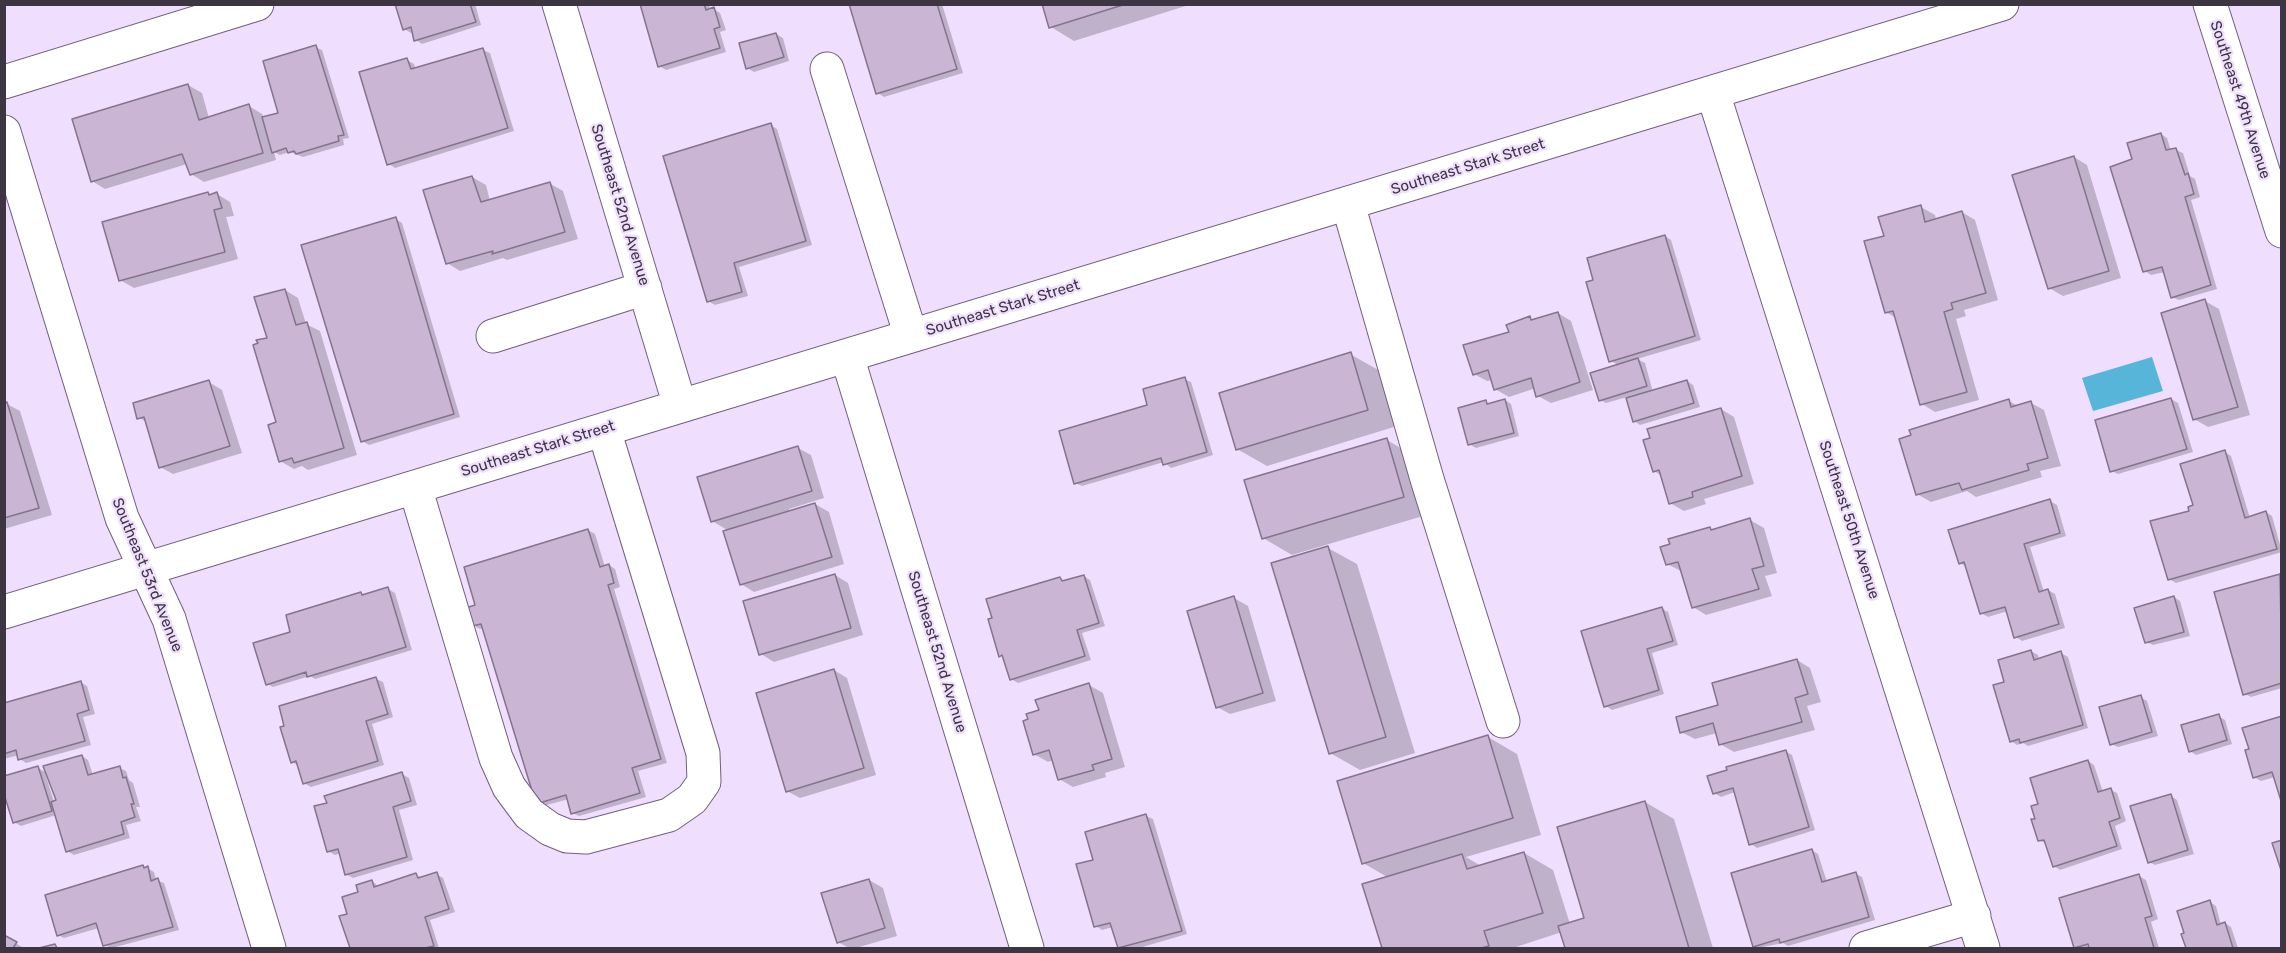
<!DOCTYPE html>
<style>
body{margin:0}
#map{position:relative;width:2286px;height:953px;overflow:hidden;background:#f0defe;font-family:Rubik,sans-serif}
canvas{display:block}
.frame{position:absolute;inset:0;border:6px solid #3d3642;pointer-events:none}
</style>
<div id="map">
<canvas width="2286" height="953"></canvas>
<div class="frame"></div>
</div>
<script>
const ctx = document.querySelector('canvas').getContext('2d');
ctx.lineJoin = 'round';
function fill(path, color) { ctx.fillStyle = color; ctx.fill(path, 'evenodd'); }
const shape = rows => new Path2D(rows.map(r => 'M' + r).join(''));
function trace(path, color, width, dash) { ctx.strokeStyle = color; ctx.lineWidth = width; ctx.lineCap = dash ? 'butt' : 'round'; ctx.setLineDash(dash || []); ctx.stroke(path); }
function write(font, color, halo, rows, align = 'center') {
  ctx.font = font + ' Rubik,sans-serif'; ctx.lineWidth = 4.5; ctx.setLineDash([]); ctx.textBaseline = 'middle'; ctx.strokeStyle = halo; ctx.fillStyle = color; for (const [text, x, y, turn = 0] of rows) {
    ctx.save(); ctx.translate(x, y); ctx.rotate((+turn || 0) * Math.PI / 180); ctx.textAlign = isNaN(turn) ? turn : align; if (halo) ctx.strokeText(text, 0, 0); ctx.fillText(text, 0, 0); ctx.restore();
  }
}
const water = shape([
 [2152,357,2163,391,2093,411,2082,378]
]);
const shadow = shape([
 [400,4,475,4,481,25,422,44,416,40,414,32,411,33,404,29],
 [641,4,709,4,710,10,714,9,720,13,726,30,720,32,726,52,666,70,659,66],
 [851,4,942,4,963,73,884,97,878,93],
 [1044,4,1192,4,1074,41,1051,27],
 [776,34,783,38,789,61,754,72,747,68],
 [315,47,322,50,349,138,343,139,344,145,303,157,290,152,280,155,274,152,276,160,204,182,191,174,187,164,105,189,92,181,188,85,202,93,209,118,249,106,262,114,264,118,280,114],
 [483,50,490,53,514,131,395,168,389,164,361,73,407,60,414,64,416,70],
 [771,125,777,129,812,245,739,267,748,296,715,305,708,301],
 [2161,134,2167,138,2171,151,2176,150,2183,153,2190,176,2195,179,2200,197,2191,200,2217,289,2179,300,2172,297,2165,272,2151,275,2145,271,2134,160],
 [2074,157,2087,165,2121,278,2063,296,2049,288],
 [472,177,486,185,490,201,549,183,563,191,578,239,507,260,503,258,460,271,447,263],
 [208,194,212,195,217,194,230,202,234,216,226,217,238,259,134,288,120,280],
 [1921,207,1935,215,1936,220,1962,212,1975,220,1998,300,1964,310,1966,316,1956,319,1979,400,1935,412,1922,404,1896,318,1886,312,1886,237],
 [396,219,402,223,460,417,369,445,362,441],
 [1665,236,1671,240,1701,340,1637,359,1645,363,1653,392,1687,381,1693,385,1700,407,1640,425,1634,421,1627,397,1606,403,1600,400,1618,365,1611,361,1595,281],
 [285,290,298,298,306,324,320,331,357,455,308,470,302,466,294,469,280,461,278,423,260,344,269,339],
 [2205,301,2219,309,2250,415,2208,427,2194,419],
 [1558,313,1571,321,1593,390,1551,403,1538,396,1536,388,1509,397,1495,389,1493,380,1487,381,1474,374,1510,333,1530,318,1534,321],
 [1350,354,1380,371,1397,426,1267,466,1237,449],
 [1184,379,1191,382,1213,455,1171,468,1164,462,1082,486,1075,483,1149,406],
 [209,382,222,390,242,453,173,474,160,467,148,423,139,418],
 [2171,399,2178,403,2193,452,2118,474,2112,471],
 [1505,400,1511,404,1519,436,1476,448,1469,444,1486,402,1490,405],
 [2009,401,2018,406,2031,403,2044,410,2061,466,2040,471,2042,477,1976,497,1967,491,1931,502,1917,494],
 [4,404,7,404,20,411,52,515,4,529],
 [1721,409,1734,417,1754,484,1704,499,1706,504,1684,511,1670,503,1662,476,1654,471],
 [1387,440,1416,457,1433,513,1292,555,1263,538],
 [798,448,811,455,824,498,789,509,790,512,815,504,829,512,844,564,754,592,741,584,729,531,712,521],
 [2225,452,2231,456,2250,518,2266,512,2272,516,2282,552,2176,583,2169,579,2191,512],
 [2050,501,2057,505,2066,536,2030,547,2044,592,2048,590,2055,594,2065,628,2022,641,2016,637,2008,611,1988,617,1981,613,1967,567,1960,563],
 [1750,520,1764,528,1777,573,1765,576,1772,596,1706,615,1693,607,1683,572,1667,564,1710,528,1714,531],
 [588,530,595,534,605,567,609,565,615,569,620,587,614,589,667,763,638,771,646,797,579,816,572,813,569,799,543,806,537,803,483,628,480,629,473,625,477,605],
 [1328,548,1357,564,1415,753,1360,770,1330,753],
 [835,575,848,583,863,635,774,662,761,654],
 [1083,576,1090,580,1105,626,1082,633,1091,660,1018,683,1011,679,1005,658,1000,656,1060,578,1066,582],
 [2280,576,2282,688,2251,697,2245,694,2216,593],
 [388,589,395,593,412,650,315,679,310,676,273,687,267,684,292,633,361,594,364,596],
 [2174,597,2180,601,2190,636,2153,645,2146,642],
 [1234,598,1248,606,1276,701,1230,714,1217,707],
 [1661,608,1668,612,1678,645,1652,653,1664,694,1612,710,1606,706],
 [2031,651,2038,655,2039,660,2061,653,2068,657,2088,728,2028,746,2023,743,2017,745,2011,741,2006,683],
 [1797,660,1810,668,1821,702,1807,706,1815,730,1734,752,1720,744,1717,733,1695,739,1681,732,1720,706],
 [834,670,847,678,876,775,800,798,787,791],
 [376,679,383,682,393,717,372,724,384,765,311,787,304,783,299,766,292,762],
 [80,682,87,686,95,714,83,717,91,745,26,763,20,759,19,755,4,759,4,705],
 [1089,685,1103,693,1125,767,1105,773,1106,777,1073,787,1059,779,1053,760,1048,762,1034,754,1041,711],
 [2140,697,2147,701,2158,736,2118,747,2111,744],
 [2218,716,2225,720,2232,744,2196,755,2190,751],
 [2282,718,2275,777,2261,781,2254,777,2251,750],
 [1488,737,1517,754,1541,835,1466,857,1481,866,1524,853,1553,870,1570,924,1586,919,1645,802,1674,819,1713,948,1567,948,1562,932,1513,948,1384,948,1364,885,1389,878,1363,863],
 [1785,751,1792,755,1815,830,1757,848,1751,844,1735,792,1721,797,1714,793],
 [82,756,88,760,93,775,119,768,126,771,129,780,133,783,140,807,136,807,141,821,126,825,130,838,74,855,67,851,56,815,21,826,14,822,38,768,47,773,45,773,54,802,58,801],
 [2088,761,2094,765,2103,792,2111,790,2117,793,2126,821,2115,826,2122,849,2060,870,2054,866,2047,844,2039,840,2037,820,2040,805],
 [402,774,409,778,417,805,399,810,413,860,353,878,346,874,341,853,335,855,328,851],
 [2171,796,2177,800,2194,854,2155,865,2149,862],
 [1146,816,1153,819,1187,934,1139,948,1120,948,1113,927,1102,930,1096,926,1095,861],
 [1812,850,1818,854,1827,882,1856,874,1862,877,1875,920,1788,946,1783,943,1758,948,1754,946],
 [143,866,154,872,156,880,164,883,179,930,112,948,104,945,99,928,64,938,58,935],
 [436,874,443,878,455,912,430,920,439,948,351,948,341,917,349,915,360,893,372,881,379,887,416,875,422,878],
 [2139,876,2146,880,2158,919,2151,922,2159,948,2075,948,2061,899],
 [869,880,883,888,897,936,856,948,849,948,838,942],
 [2210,902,2216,906,2221,925,2225,923,2231,927,2238,948,2187,948,2183,935],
 [4,936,22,947,21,948,4,948]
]);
const building = shape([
 [395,4,470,4,476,22,414,41,411,27,403,30,395,4],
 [640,4,704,4,706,10,714,7,720,27,714,29,720,48,658,67,640,4],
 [849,4,937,4,957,69,876,94,849,4],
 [1042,4,1126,4,1049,28,1042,4],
 [776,33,784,57,746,69,739,43,776,33],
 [316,45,344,135,338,136,339,141,296,154,294,151,288,153,286,148,272,153,262,117,278,113,263,61,316,45],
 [483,48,508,128,387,165,359,72,407,58,411,69,483,48],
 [188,84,199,120,249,104,263,153,190,175,182,154,91,182,72,119,188,84],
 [771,123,806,241,734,263,742,292,707,302,663,156,771,123],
 [2161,133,2166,150,2176,148,2185,175,2188,173,2194,194,2185,197,2211,285,2171,298,2162,267,2143,272,2110,167,2132,159,2127,143,2161,133],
 [2074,156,2109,271,2048,289,2012,175,2074,156],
 [472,176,481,202,550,182,565,232,492,254,493,251,446,264,423,190,472,176],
 [208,192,209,195,217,192,222,208,214,210,225,252,119,281,102,222,208,192],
 [1921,205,1925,222,1962,211,1986,293,1951,303,1953,309,1944,312,1967,392,1920,405,1893,311,1885,313,1864,241,1884,236,1878,217,1921,205],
 [396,217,454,414,361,442,301,245,396,217],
 [1665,235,1695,336,1609,362,1586,282,1593,280,1587,258,1665,235],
 [285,289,296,325,307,322,344,448,294,463,292,458,279,462,268,425,276,422,253,345,258,343,256,340,267,338,254,297,285,289],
 [2205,299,2238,407,2193,420,2161,313,2205,299],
 [1558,312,1580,382,1536,397,1531,378,1494,390,1488,370,1473,375,1463,345,1509,332,1506,325,1530,316,1531,320,1558,312],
 [1351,352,1368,410,1236,450,1219,393,1351,352],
 [1638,358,1647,386,1599,401,1590,373,1638,358],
 [1185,377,1207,452,1163,465,1161,458,1074,484,1059,431,1147,405,1143,389,1185,377],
 [209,380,230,446,159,468,144,417,137,419,133,403,209,380],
 [1687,380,1694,403,1633,422,1626,398,1687,380],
 [2171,398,2187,449,2110,472,2095,420,2171,398],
 [1505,399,1514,433,1468,445,1458,408,1486,400,1487,404,1505,399],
 [2009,399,2011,407,2031,401,2048,458,2027,464,2029,470,1962,490,1959,483,1916,495,1899,439,1911,435,1909,430,2009,399],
 [7,402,39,508,4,518,4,403,7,402],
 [1721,408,1742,476,1692,492,1693,497,1669,504,1659,470,1653,472,1643,440,1650,438,1647,429,1721,408],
 [1387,438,1404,497,1262,539,1244,480,1387,438],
 [798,446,812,491,711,522,697,477,798,446],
 [2225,450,2245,518,2266,511,2277,549,2168,580,2150,521,2189,511,2188,507,2193,505,2180,464,2225,450],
 [2050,499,2060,533,2024,544,2039,592,2048,589,2059,624,2014,638,2005,607,1980,614,1964,562,1959,564,1948,530,2050,499],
 [815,503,832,557,740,585,723,531,815,503],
 [1750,518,1764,566,1752,569,1759,589,1692,608,1678,562,1666,565,1660,547,1670,544,1668,539,1710,527,1711,530,1750,518],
 [588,529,600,567,609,564,614,583,608,585,661,759,632,768,640,793,571,814,566,795,536,804,481,624,472,626,466,608,475,605,464,567,588,529],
 [1328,546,1386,737,1329,754,1271,563,1328,546],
 [835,574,851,628,759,655,743,601,835,574],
 [2280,574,2282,683,2243,695,2214,592,2280,574],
 [1084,575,1099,623,1077,630,1085,656,1010,680,1002,655,999,657,988,619,992,618,986,599,1060,577,1062,581,1084,575],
 [388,587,406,647,307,677,306,672,266,685,253,643,290,632,286,615,361,592,362,595,388,587],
 [1234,596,1263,693,1216,708,1187,611,1234,596],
 [2174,596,2184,632,2145,643,2134,608,2174,596],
 [1662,607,1673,641,1647,649,1659,690,1604,707,1581,631,1662,607],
 [2031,650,2034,660,2061,651,2083,725,2020,743,2019,739,2010,742,1993,685,2004,682,1998,660,2031,650],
 [1797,659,1808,694,1795,698,1802,722,1719,745,1713,723,1680,733,1676,717,1718,705,1712,683,1797,659],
 [834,669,864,768,786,792,756,693,834,669],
 [376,677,388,714,366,721,378,761,303,784,296,761,291,763,280,727,284,726,279,706,376,677],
 [81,681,89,710,77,714,85,741,18,760,16,750,4,754,4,703,81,681],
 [1089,683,1112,759,1092,765,1094,770,1058,780,1049,750,1033,755,1023,721,1028,719,1026,714,1039,710,1035,700,1089,683],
 [2141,695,2152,732,2110,745,2099,707,2141,695],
 [2219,714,2227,740,2189,752,2181,725,2219,714],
 [2282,716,2282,804,2272,772,2253,778,2245,750,2249,749,2242,728,2282,716],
 [1488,735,1513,818,1362,864,1337,781,1488,735],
 [1786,750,1809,827,1749,845,1733,788,1713,794,1707,776,1727,770,1726,767,1786,750],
 [82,755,88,775,120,766,123,778,126,777,134,804,131,804,135,817,121,822,124,834,66,852,51,802,56,800,43,766,82,755],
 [2088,760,2098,792,2111,788,2120,818,2109,822,2117,846,2053,867,2044,840,2038,841,2031,819,2035,819,2031,806,2038,804,2030,778,2088,760],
 [38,766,52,811,13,823,4,794,4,776,38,766],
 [402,772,411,801,393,807,407,857,345,875,338,849,327,852,314,806,327,803,324,796,402,772],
 [2171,794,2188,850,2148,863,2130,806,2171,794],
 [1645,801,1689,948,1565,948,1558,926,1584,918,1557,827,1645,801],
 [1146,814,1182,931,1118,948,1110,923,1094,927,1076,864,1093,860,1085,832,1146,814],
 [2282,840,2282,873,2272,843,2282,840],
 [1812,849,1822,882,1856,872,1869,917,1780,943,1779,939,1753,947,1731,873,1812,849],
 [1524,852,1543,913,1484,931,1489,946,1481,948,1382,948,1362,884,1462,854,1467,869,1524,852],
 [143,865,144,868,148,866,151,881,158,878,173,927,103,946,96,923,57,936,45,895,143,865],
 [437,872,449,909,425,917,434,946,425,948,350,948,339,916,347,914,342,897,358,892,356,885,372,880,374,887,416,873,418,878,437,872],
 [2139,874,2152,916,2145,918,2154,948,2089,948,2088,944,2074,948,2059,898,2139,874],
 [869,879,885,928,837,943,821,893,869,879],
 [2210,900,2217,925,2225,922,2233,948,2186,948,2181,934,2184,933,2177,911,2210,900],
 [4,935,17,942,13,948,4,948,4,935],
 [55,944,57,948,39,948,55,944]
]);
const minor = shape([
 [559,4,680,406],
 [2210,4,2282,231],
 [827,69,911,336],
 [4,82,257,4],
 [1713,93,1983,948],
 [4,132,122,518,169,619,269,948],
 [1348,204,1427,479,1503,721],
 [493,336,645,288],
 [847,356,1027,948],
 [415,487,496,758,509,787,529,814,550,829,567,836,586,837,669,815,692,799,704,782,703,753,604,430],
 [4,612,2002,4],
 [1866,948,1974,916]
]);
const streetNames = [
 ["Southeast 49th Avenue",2240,100,72],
 ["Southeast Stark Street",1468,167,-17],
 ["Southeast 52nd Avenue",620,205,73],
 ["Southeast Stark Street",1003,308,-17],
 ["Southeast Stark Street",538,449,-17],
 ["Southeast 50th Avenue",1849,520,72],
 ["Southeast 53rd Avenue",147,575,68],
 ["Southeast 52nd Avenue",937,652,73]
];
fill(water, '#57b5da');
fill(shadow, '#0003');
fill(building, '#cab6d4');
trace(building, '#85738e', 1.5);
trace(minor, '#6f607b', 35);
trace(minor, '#fff', 33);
write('15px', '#3d3642', '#f0defe', streetNames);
</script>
